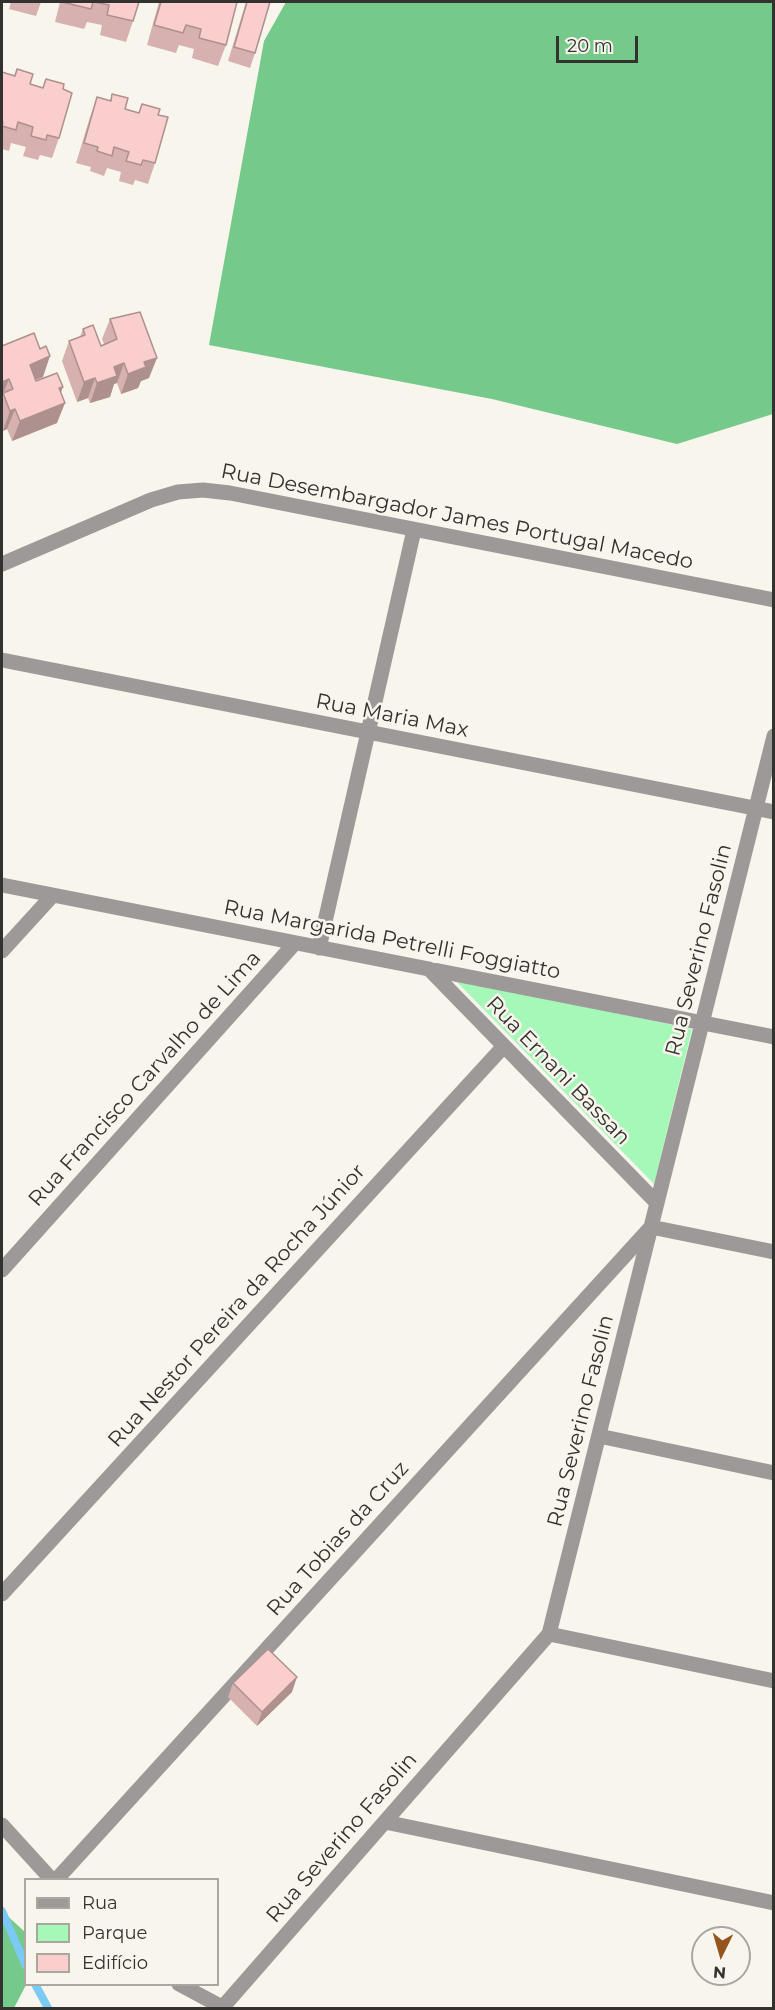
<!DOCTYPE html>
<meta charset="utf-8">
<style>
body{margin:0}
#map{position:relative;width:775px;height:2010px;overflow:hidden;background:#f8f5ed;font-family:Montserrat,sans-serif}
canvas{display:block}
.frame{position:absolute;inset:0;border:3px solid #34322f;pointer-events:none}
.legend{position:absolute;left:24px;top:1878px;width:195px;height:108px;box-sizing:border-box;background:#f8f5ed;border:2px solid #aaa7a1;margin:0;padding:8px 10px;list-style:none;font-size:18px;color:#34322f}
.legend li{display:flex;align-items:center;gap:12px;height:30px}
.legend b{width:30px;border:2px solid #aaa7a1}
.north{position:absolute;left:691px;top:1926px;width:60px;height:60px;box-sizing:border-box;background:#f8f5ed;border:2px solid #aaa7a1;border-radius:50%;rotate:185deg;font-size:16px;font-weight:700;line-height:24px;text-align:center;color:#34322f}
.north::after{content:'';display:block;margin:auto;width:21px;height:27px;background:#95561d;clip-path:polygon(50% 0,100% 100%,50% 72%,0 100%)}
.scale{position:absolute;left:556px;top:36px;width:82px;height:27px;box-sizing:border-box;border:3px solid #34322f;border-top:0;padding-left:8px;font-size:18px;line-height:21px;white-space:nowrap;color:#34322f;-webkit-text-stroke:4px #f8f5ed;paint-order:stroke}
</style>
<div id="map">
<canvas width="775" height="2010"></canvas>
<div class="frame"></div>
<ul class="legend">
<li><b style="height:8px;background:#9e9999"></b>Rua</li>
<li><b style="height:16px;background:#a6f8b9"></b>Parque</li>
<li><b style="height:16px;background:#f9cecc"></b>Edifício</li>
</ul>
<div class="north">N</div>
<div class="scale">20 m</div>
</div>
<script>
const ctx = document.querySelector('canvas').getContext('2d');
ctx.lineJoin = 'round';
function fill(path, color) { ctx.fillStyle = color; ctx.fill(path, 'evenodd'); }
const shape = rows => new Path2D(rows.map(r => 'M' + r).join(''));
function trace(path, color, width, dash) { ctx.strokeStyle = color; ctx.lineWidth = width; ctx.lineCap = dash ? 'butt' : 'round'; ctx.setLineDash(dash || []); ctx.stroke(path); }
function write(font, color, halo, rows, align = 'center') {
  ctx.font = font + ' Montserrat,sans-serif'; ctx.lineWidth = 5; ctx.setLineDash([]); ctx.textBaseline = 'middle'; ctx.strokeStyle = halo; ctx.fillStyle = color; for (const [text, x, y, turn = 0] of rows) {
    ctx.save(); ctx.translate(x, y); ctx.rotate((+turn || 0) * Math.PI / 180); ctx.textAlign = isNaN(turn) ? turn : align; if (halo) ctx.strokeText(text, 0, 0); ctx.fillText(text, 0, 0); ctx.restore();
  }
}
const green = shape([
 [454,979,692,1029,654,1184]
]);
const forest = shape([
 [286,2,773,2,773,414,677,444,492,399,209,345,264,41],
 [2,1911,25,1932,26,1985,14,2008,2,2008]
]);
const stream = shape([
 [2,1911,26,1966],
 [35,1984,48,2008]
]);
const minor = shape([
 [2,564,151,500,178,492,203,490,230,493,774,600],
 [2,660,774,812],
 [2,885,774,1037],
 [319,948,414,530],
 [2,951,53,895],
 [429,969,657,1203],
 [2,1270,295,943],
 [599,1436,774,1473],
 [2,1594,504,1046],
 [549,1634,774,1681],
 [385,1822,774,1903],
 [2,1825,52,1880],
 [56,1880,651,1227,774,1252],
 [179,1984,224,2008],
 [222,2008,549,1634,774,736]
]);
const wall = shape([
 [11,2,41,2,36,16,9,9],
 [60,2,139,2,133,21,126,42,100,35,102,25,87,22,84,29,55,22],
 [159,2,237,2,226,45,218,66,192,58,194,49,179,45,176,53,147,45],
 [246,2,270,2,255,53,250,68,228,61],
 [17,69,30,84,43,88,63,89,59,138,52,158,40,155,38,160,23,156,26,147,11,143,9,151,2,149,2,72,14,76],
 [112,94,125,109,138,113,158,115,155,163,148,184,135,180,133,185,119,181,121,172,107,168,104,176,90,171,91,167,76,163,90,117,97,97,110,101],
 [110,319,149,378,141,381,138,388,121,394,117,383,114,384,110,397,90,403,88,398,77,402,62,361,69,341,80,337,83,329,101,346,104,344,102,339],
 [2,346,43,377,36,380,36,381,61,393,57,423,12,441,7,429,3,431,2,428],
 [233,1683,292,1692,257,1726,228,1697]
]);
const shadedWall = shape([
 [50,356,43,377,22,385,30,365],
 [157,358,149,378,141,381,138,388,121,394,128,374,144,362],
 [124,363,117,383,114,384,110,397,90,403,97,383,114,367],
 [95,378,88,398,77,402,84,382],
 [9,379,3,394,3,393,2,397,2,382],
 [63,387,56,406,65,403,57,423,12,441,20,421,59,388],
 [15,409,7,429,3,431,10,411],
 [297,1677,292,1692,257,1726,262,1712]
]);
const building = shape([
 [62,2,93,2,91,9,62,2],
 [95,2,139,2,133,21,107,15,109,5,95,2],
 [161,2,237,2,226,45,199,38,201,29,186,25,183,33,154,25,161,2],
 [247,2,270,2,255,53,234,47,247,2],
 [17,69,33,74,30,84,43,88,46,79,64,84,63,89,72,93,59,138,47,135,46,140,31,136,33,127,18,122,16,130,2,126,3,122,2,122,2,72,15,76,17,69],
 [112,94,128,98,125,109,139,113,142,104,160,109,158,115,168,117,155,163,143,160,141,165,126,161,129,152,114,147,112,156,97,151,98,147,84,143,97,97,111,101,112,94],
 [140,312,157,358,144,362,146,367,128,374,124,363,114,367,117,376,97,383,95,378,84,382,69,341,85,335,83,329,93,325,101,346,117,339,110,319,140,312],
 [34,333,40,349,46,346,50,356,30,365,36,381,57,373,63,387,59,388,65,403,20,421,15,409,10,411,3,393,13,389,9,379,2,382,2,346,34,333],
 [268,1649,297,1677,262,1712,233,1683,268,1649]
]);
const streetNames = [
 ["Rua Desembargador James Portugal Macedo",457,517,11],
 ["Rua Maria Max",392,716,11],
 ["Rua Margarida Petrelli Foggiatto",392,940,11],
 ["Rua Severino Fasolin",699,950,-76],
 ["Rua Ernani Bassan",558,1071,46],
 ["Rua Francisco Carvalho de Lima",145,1079,-48],
 ["Rua Nestor Pereira da Rocha Júnior",237,1306,-48],
 ["Rua Severino Fasolin",581,1421,-76],
 ["Rua Tobias da Cruz",338,1539,-48],
 ["Rua Severino Fasolin",342,1838,-49]
];
fill(green, '#a6f8b9');
fill(forest, '#75c98a');
trace(stream, '#7acaf4', 8);
trace(minor, '#9e9999', 15);
fill(wall, '#d6b1af');
fill(shadedWall, '#ae908f');
fill(building, '#f9cecc');
trace(building, '#ae908f', 1.5);
write('21px', '#34322f', '#f8f5ed', streetNames);
</script>
